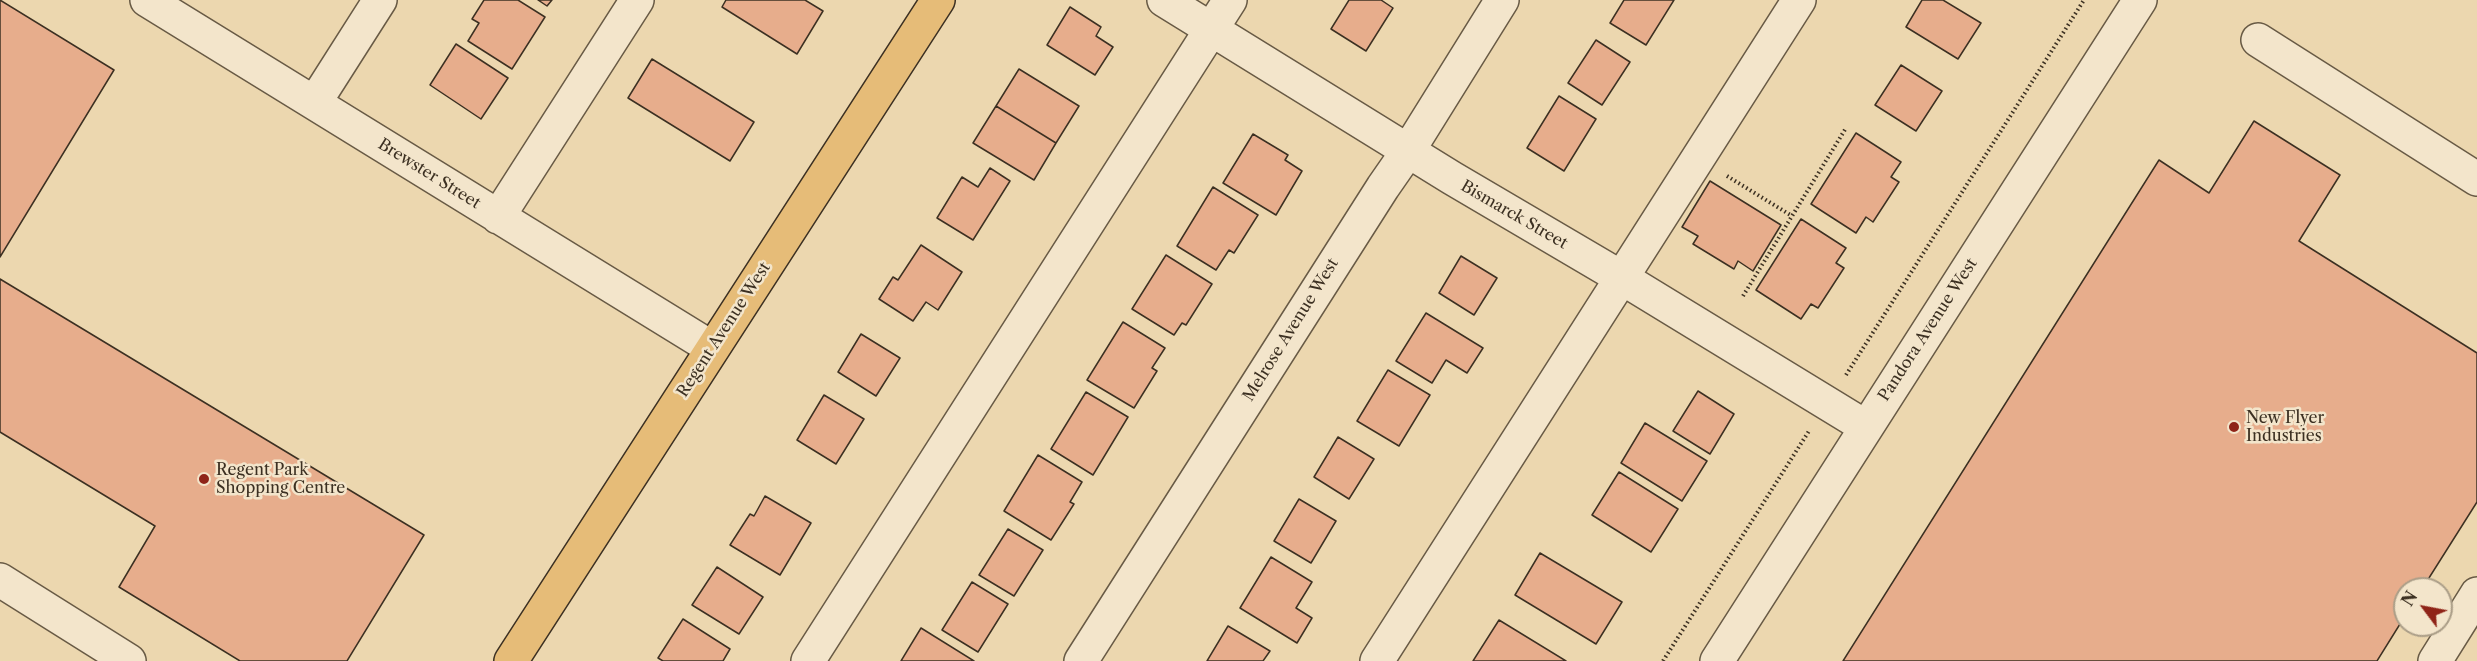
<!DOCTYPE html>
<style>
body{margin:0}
#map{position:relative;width:2477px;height:661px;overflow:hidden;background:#ecd7af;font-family:"Libre Caslon Text",serif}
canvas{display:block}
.north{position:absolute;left:2393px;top:577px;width:60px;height:60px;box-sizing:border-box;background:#f3e5cb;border:2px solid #aa9d87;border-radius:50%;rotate:302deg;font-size:16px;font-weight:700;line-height:24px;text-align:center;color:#3c3022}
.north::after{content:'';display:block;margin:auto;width:21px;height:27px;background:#8f2418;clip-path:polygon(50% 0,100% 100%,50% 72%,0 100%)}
</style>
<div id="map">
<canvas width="2477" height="661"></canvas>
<div class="north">N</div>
</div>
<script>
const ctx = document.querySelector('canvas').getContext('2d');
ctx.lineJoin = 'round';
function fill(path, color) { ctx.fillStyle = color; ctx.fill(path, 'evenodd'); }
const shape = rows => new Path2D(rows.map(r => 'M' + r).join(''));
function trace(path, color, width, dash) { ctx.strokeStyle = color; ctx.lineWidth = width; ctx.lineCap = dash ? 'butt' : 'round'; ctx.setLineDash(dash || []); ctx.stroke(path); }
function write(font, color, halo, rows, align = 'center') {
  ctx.font = font + ' "Libre Caslon Text",serif'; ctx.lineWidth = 5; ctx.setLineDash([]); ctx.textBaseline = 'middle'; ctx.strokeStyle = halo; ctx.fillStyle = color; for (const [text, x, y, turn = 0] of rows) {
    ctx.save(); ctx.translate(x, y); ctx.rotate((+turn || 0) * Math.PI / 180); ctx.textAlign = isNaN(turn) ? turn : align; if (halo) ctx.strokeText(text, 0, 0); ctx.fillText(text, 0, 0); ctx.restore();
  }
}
const building = shape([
 [0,0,114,70,0,257,0,0],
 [484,0,518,0,545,17,512,69,468,41,479,23,472,19,484,0],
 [538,0,552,0,547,6,538,0],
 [726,0,805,0,823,11,797,54,722,7,726,0],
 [1349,0,1381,0,1393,8,1366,51,1331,29,1349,0],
 [1624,0,1674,0,1646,45,1610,23,1624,0],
 [1922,0,1943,0,1981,23,1958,59,1906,27,1922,0],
 [1070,7,1101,27,1096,36,1113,47,1095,75,1047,45,1070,7],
 [1596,40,1630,62,1602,105,1568,83,1596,40],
 [456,44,508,78,481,119,430,85,456,44],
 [652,59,754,122,730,161,628,98,652,59],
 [1901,65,1942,91,1916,131,1875,105,1901,65],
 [1019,69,1079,106,1056,143,996,106,1019,69],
 [1559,96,1596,119,1564,171,1527,148,1559,96],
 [996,106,1056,143,1034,180,973,143,996,106],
 [2254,121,2340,175,2299,241,2477,353,2477,502,2422,589,2405,589,2405,616,2377,661,1843,661,2159,160,2209,193,2254,121],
 [1856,133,1901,162,1891,177,1899,182,1873,222,1866,217,1856,233,1811,204,1856,133],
 [1253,134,1288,155,1285,160,1302,171,1276,215,1223,183,1253,134],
 [990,168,1010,181,973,240,937,218,962,177,978,187,990,168],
 [1710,181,1781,225,1753,271,1738,261,1734,269,1693,244,1698,236,1682,227,1710,181],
 [1213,187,1258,215,1234,253,1229,250,1216,270,1177,246,1213,187],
 [1801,219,1846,248,1836,263,1844,268,1818,308,1811,304,1801,319,1756,290,1801,219],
 [921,245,962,272,938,310,926,302,913,321,879,299,893,277,898,280,921,245],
 [1166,255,1212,284,1186,325,1182,323,1174,335,1132,309,1166,255],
 [1461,256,1497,278,1474,315,1439,293,1461,256],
 [0,279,424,535,347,661,240,661,119,587,155,526,0,432,0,279],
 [1426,313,1483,348,1467,373,1446,360,1432,383,1396,361,1426,313],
 [1123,322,1165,348,1152,368,1157,371,1134,408,1087,380,1123,322],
 [861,334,900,358,876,396,838,372,861,334],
 [1388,370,1430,395,1399,446,1357,421,1388,370],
 [1698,391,1734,414,1710,454,1673,431,1698,391],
 [1086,392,1128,417,1093,475,1051,449,1086,392],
 [824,395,864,419,836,464,797,440,824,395],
 [1645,423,1707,461,1682,501,1621,463,1645,423],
 [1338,437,1374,459,1349,499,1314,477,1338,437],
 [1038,455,1082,482,1070,502,1074,504,1051,540,1004,511,1038,455],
 [1619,472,1678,509,1651,552,1592,515,1619,472],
 [765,496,811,523,780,575,730,545,750,514,754,516,765,496],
 [1299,499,1336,521,1311,563,1274,541,1299,499],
 [1008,529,1043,550,1014,596,979,575,1008,529],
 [1540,553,1622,602,1596,644,1515,595,1540,553],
 [1271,557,1312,582,1296,608,1312,618,1297,643,1240,608,1271,557],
 [717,567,763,597,739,634,692,605,717,567],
 [972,582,1008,604,978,652,942,630,972,582],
 [683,619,730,649,723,661,663,661,658,658,683,619],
 [1499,620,1566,661,1473,661,1499,620],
 [1228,626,1270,651,1263,661,1207,661,1228,626],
 [921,628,974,661,901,661,921,628]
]);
const path = shape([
 [1727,176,1792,216],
 [1743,296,1846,128],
 [1846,375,2084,0],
 [1663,661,1809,431]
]);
const minor = shape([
 [147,0,712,348],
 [1164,0,1452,178,1622,278,1866,427],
 [2258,40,2477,179],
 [315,102,380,0],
 [498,217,637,0],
 [0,580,129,661],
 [808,661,1230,0],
 [1081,661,1383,187,1408,151,1502,0],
 [1377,661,1799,0],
 [1717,661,2140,0],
 [2435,661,2477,594]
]);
const major = shape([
 [511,661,938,0]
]);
const markers = [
 [2234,427,6,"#8f2418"],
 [204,479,6,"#8f2418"]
];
const streetNames = [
 ["Brewster Street",429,174,32],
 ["Bismarck Street",1514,215,30],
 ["Regent Avenue West",724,330,-57],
 ["Melrose Avenue West",1291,330,-58],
 ["Pandora Avenue West",1928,330,-57]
];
const poiNames = [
 ["New Flyer",2246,418],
 ["Industries",2246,436],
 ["Regent Park",216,470],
 ["Shopping Centre",216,488]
];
fill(building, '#e7ad8c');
trace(building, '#3c3022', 1.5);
trace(minor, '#685a45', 36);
trace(major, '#3c3022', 36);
trace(path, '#3c3022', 4, [1.5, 3]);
trace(minor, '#f3e5cb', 33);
trace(major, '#e6bc78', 33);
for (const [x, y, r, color] of markers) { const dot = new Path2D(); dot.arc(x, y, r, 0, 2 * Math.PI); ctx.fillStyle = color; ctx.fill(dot); trace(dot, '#f3e5cb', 2); }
write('16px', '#3c3022', '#f3e5cb', streetNames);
write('16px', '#3c3022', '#f3e5cb', poiNames, 'left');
</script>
